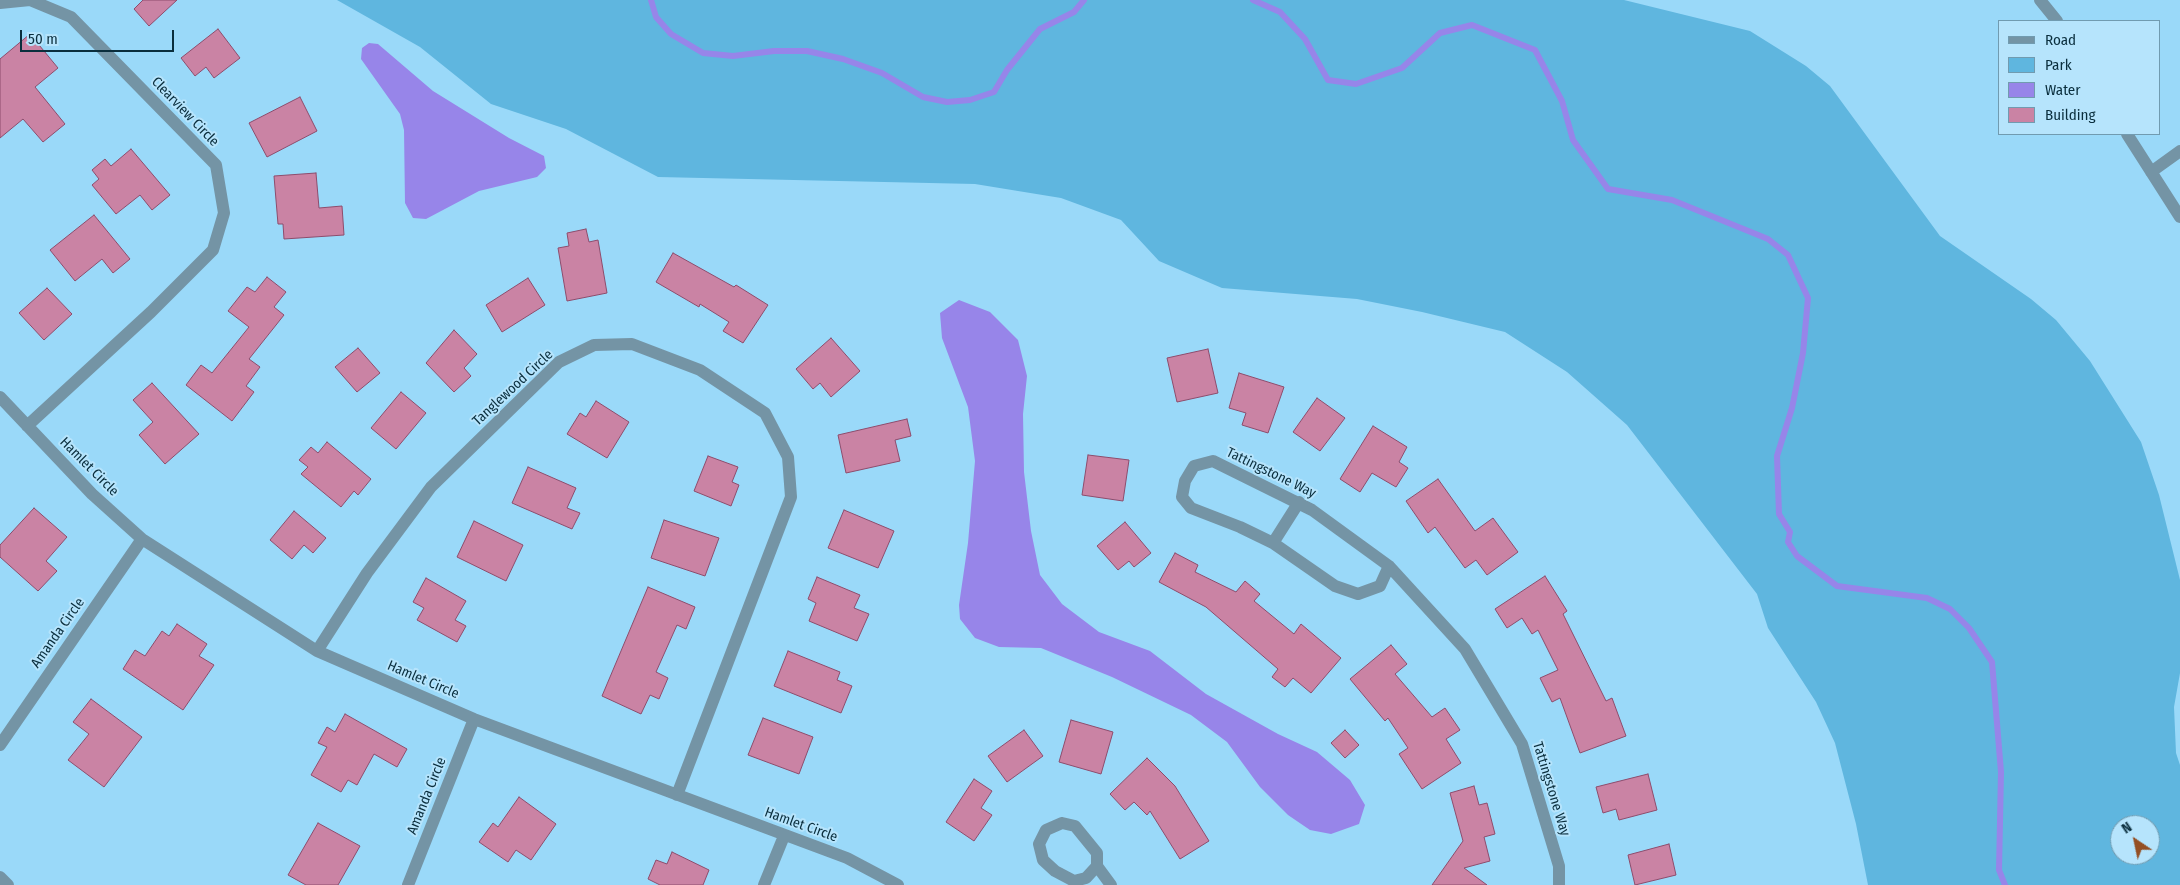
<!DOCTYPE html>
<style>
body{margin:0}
#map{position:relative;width:2180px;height:885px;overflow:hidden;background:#9ad9f9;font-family:"Fira Sans Condensed",sans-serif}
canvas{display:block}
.legend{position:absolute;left:1998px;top:20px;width:162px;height:115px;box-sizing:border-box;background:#b6e4fc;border:1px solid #719bb0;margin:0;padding:6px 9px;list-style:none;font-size:15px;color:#0a2e3d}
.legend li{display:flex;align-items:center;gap:10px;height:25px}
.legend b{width:25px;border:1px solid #719bb0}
.north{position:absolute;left:2110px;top:815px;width:50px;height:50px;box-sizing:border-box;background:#b6e4fc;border:1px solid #719bb0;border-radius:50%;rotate:326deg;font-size:14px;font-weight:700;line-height:20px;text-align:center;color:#0a2e3d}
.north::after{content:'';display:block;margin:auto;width:18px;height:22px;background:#944f23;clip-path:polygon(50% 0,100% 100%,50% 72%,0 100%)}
.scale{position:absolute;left:20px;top:30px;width:154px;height:22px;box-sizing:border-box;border:2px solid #0a2e3d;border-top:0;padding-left:6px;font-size:15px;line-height:18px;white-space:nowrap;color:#0a2e3d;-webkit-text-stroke:4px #b6e4fc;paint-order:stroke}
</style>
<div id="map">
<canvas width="2180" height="885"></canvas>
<ul class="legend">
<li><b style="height:6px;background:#7494a5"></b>Road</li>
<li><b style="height:14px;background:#5fb6df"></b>Park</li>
<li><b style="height:14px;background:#9785e9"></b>Water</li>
<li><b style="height:14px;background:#ca83a4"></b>Building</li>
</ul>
<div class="north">N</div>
<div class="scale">50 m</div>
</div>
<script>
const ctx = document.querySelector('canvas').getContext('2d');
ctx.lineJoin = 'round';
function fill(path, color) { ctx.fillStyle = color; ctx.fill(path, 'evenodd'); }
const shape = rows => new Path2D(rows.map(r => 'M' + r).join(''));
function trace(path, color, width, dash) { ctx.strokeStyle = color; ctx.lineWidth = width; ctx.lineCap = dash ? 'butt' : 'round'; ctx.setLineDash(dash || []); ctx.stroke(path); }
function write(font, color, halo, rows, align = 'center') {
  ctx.font = font + ' "Fira Sans Condensed",sans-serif'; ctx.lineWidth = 4; ctx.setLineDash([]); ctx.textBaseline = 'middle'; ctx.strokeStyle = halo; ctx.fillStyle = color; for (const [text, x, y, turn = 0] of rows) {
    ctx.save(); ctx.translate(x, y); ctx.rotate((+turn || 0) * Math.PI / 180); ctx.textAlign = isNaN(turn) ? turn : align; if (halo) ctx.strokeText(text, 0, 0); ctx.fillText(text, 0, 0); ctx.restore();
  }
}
const green = shape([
 [337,0,1624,0,1750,31,1806,66,1830,86,1940,236,2031,299,2056,320,2090,361,2141,442,2159,495,2180,580,2180,673,2174,707,2176,753,2180,765,2180,885,1868,885,1856,824,1835,743,1816,702,1768,628,1757,594,1627,425,1567,372,1505,332,1422,312,1357,299,1222,288,1159,261,1121,220,1061,198,975,184,658,177,566,129,491,104,420,47],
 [2120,825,2150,825,2150,855,2120,855]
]);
const water = shape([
 [369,43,378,44,433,91,509,138,544,156,546,168,537,177,479,191,426,219,413,218,405,203,404,130,400,114,361,59,362,48],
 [959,300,990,312,1018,340,1027,376,1023,414,1024,472,1031,531,1040,575,1062,604,1099,632,1150,651,1206,694,1278,734,1317,752,1350,780,1365,805,1359,824,1331,834,1310,830,1288,815,1260,787,1227,742,1191,715,1112,677,1041,648,999,647,975,638,960,619,959,605,968,543,975,461,968,407,942,338,940,313]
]);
const stream = shape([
 [651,0,656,17,671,34,703,53,733,56,774,51,807,51,843,59,882,73,923,97,947,102,970,100,994,92,1007,70,1040,29,1074,12,1084,0],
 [1253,0,1280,12,1305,39,1328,80,1356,84,1402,68,1440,33,1472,25,1535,50,1562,101,1573,140,1608,189,1672,200,1768,239,1788,255,1808,298,1803,353,1792,408,1777,456,1779,514,1790,532,1788,542,1797,556,1837,586,1927,598,1950,609,1969,628,1992,662,2001,772,1999,870,2005,885]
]);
const building = shape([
 [143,0,177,0,149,26,134,9,143,0],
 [218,29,240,58,214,78,206,67,195,76,181,58,218,29],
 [30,34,58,68,35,87,65,124,43,142,23,119,0,138,0,59,30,34],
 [300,97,317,131,267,157,249,123,300,97],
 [131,149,170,195,152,210,140,195,116,214,92,185,99,179,92,170,105,159,111,166,131,149],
 [316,173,319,208,342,206,344,235,284,239,283,224,278,224,274,176,316,173],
 [94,215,130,259,113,273,102,259,75,281,50,250,94,215],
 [586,229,589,242,598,240,607,293,567,301,558,248,569,246,567,233,586,229],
 [673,253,734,287,736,285,768,305,743,343,723,331,729,322,700,304,699,307,656,282,673,253],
 [267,277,286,292,274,307,284,315,249,359,260,367,246,386,254,392,232,421,186,385,201,365,212,373,249,327,228,311,247,287,255,292,267,277],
 [528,278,545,305,502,332,486,305,528,278],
 [47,288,72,314,44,340,19,313,47,288],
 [454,330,477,354,464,368,471,376,454,392,426,363,454,330],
 [831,338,860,371,831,397,820,383,813,389,796,369,831,338],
 [358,348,380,373,357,392,335,367,358,348],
 [1208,349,1218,393,1177,402,1167,358,1208,349],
 [1239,373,1284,387,1268,433,1242,425,1246,413,1229,408,1239,373],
 [152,383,199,434,165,464,139,435,153,422,133,400,152,383],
 [401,392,426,413,396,449,371,428,401,392],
 [1317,398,1345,418,1320,451,1293,432,1317,398],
 [596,401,629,422,607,458,567,434,580,413,586,417,596,401],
 [907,419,911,436,895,440,900,461,846,473,838,435,907,419],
 [1373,426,1407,447,1399,462,1408,468,1396,487,1372,473,1360,492,1340,479,1373,426],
 [327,442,371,479,358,495,354,491,341,507,301,474,308,467,299,460,311,447,318,453,327,442],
 [1088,455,1129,460,1123,501,1082,495,1088,455],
 [708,456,738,467,732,482,739,485,731,506,694,491,708,456],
 [528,467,576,488,567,508,580,513,572,529,512,503,528,467],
 [1438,479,1475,531,1493,518,1518,552,1487,575,1476,560,1465,568,1435,527,1428,533,1406,501,1438,479],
 [34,508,67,537,46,561,57,571,38,591,0,557,0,545,34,508],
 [844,510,894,531,878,568,828,548,844,510],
 [294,511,326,538,313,553,304,545,292,559,270,540,294,511],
 [664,520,719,538,705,576,651,558,664,520],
 [474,521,523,545,506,581,457,557,474,521],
 [1125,522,1151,553,1134,567,1129,561,1118,570,1097,546,1125,522],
 [1175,553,1198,565,1195,572,1236,592,1245,581,1260,594,1254,601,1294,634,1301,624,1341,658,1311,693,1293,678,1285,687,1272,677,1278,669,1206,607,1159,582,1175,553],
 [1545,576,1567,611,1563,614,1606,701,1612,698,1626,736,1580,753,1560,698,1552,702,1540,678,1558,670,1538,630,1532,634,1522,618,1507,628,1495,609,1545,576],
 [817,577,860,595,854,608,869,614,857,641,809,621,816,603,808,599,817,577],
 [426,578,466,601,455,620,466,626,457,642,417,620,424,608,413,602,426,578],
 [648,587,695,607,686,629,677,625,656,672,668,678,659,699,650,695,641,714,602,696,648,587],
 [177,624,207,644,199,656,214,665,183,710,123,669,135,650,145,656,162,631,169,636,177,624],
 [1391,645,1407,664,1395,674,1432,717,1445,708,1460,730,1446,739,1461,763,1422,789,1399,754,1408,748,1388,718,1385,721,1350,679,1391,645],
 [788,651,840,672,837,680,852,686,841,713,774,686,788,651],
 [91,699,142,737,104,787,68,760,89,734,73,722,91,699],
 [345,714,407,749,397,767,374,754,357,785,348,780,341,792,311,775,327,747,318,743,327,727,335,732,345,714],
 [763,718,813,737,799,774,748,755,763,718],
 [1071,720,1113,732,1101,774,1059,762,1071,720],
 [1024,730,1043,756,1007,782,988,756,1024,730],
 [1345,730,1359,745,1345,758,1331,743,1345,730],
 [1147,758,1175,786,1209,841,1180,859,1150,811,1147,815,1134,802,1125,810,1110,794,1147,758],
 [1648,774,1657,810,1619,820,1616,809,1603,813,1596,787,1648,774],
 [974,779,992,791,981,808,992,815,974,841,946,822,974,779],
 [1474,786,1479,805,1487,803,1495,834,1484,837,1490,861,1464,868,1487,885,1432,885,1463,841,1450,793,1474,786],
 [519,797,556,824,531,860,516,850,508,862,479,842,493,823,498,827,519,797],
 [318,823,360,846,338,885,306,885,288,875,318,823],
 [1669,844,1676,875,1635,885,1628,855,1669,844],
 [672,852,709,870,703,885,660,885,648,879,656,860,667,864,672,852]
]);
const minor = shape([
 [2040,0,2057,21],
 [0,3,30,0,71,17,216,165,224,213,213,250,151,312,27,426],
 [2127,134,2180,217],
 [2151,172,2180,151],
 [0,397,92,494,142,539,317,651,474,719,847,858,898,885],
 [1273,543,1299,502],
 [1389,566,1380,586,1358,594,1335,586,1273,543,1240,527,1191,508,1182,497,1185,481,1194,466,1213,461,1312,510,1389,566,1465,649,1522,744,1559,866,1559,885],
 [317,651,367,573,431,487,559,362,594,345,632,344,700,370,765,413,788,457,791,497,677,795],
 [0,745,142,539],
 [1062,823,1075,826,1097,853,1097,866,1086,878,1074,881,1055,871,1043,860,1039,844,1046,830,1062,823],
 [1097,866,1111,885],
 [0,877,8,885],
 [408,885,474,719],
 [764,885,784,836]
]);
const streetNames = [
 ["Clearview Circle",185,112,46],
 ["Tanglewood Circle",513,388,-43],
 ["Hamlet Circle",89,467,45],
 ["Tattingstone Way",1271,473,26],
 ["Amanda Circle",58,633,-55],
 ["Hamlet Circle",423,680,23],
 ["Tattingstone Way",1551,789,73],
 ["Amanda Circle",427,796,-68],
 ["Hamlet Circle",801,825,20]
];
fill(green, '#5fb6df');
fill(water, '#9785e9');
trace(stream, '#9785e9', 6);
fill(building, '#ca83a4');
trace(building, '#8d4c6c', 1);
trace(minor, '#7494a5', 12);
write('14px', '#0a2e3d', '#b6e4fc', streetNames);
</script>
